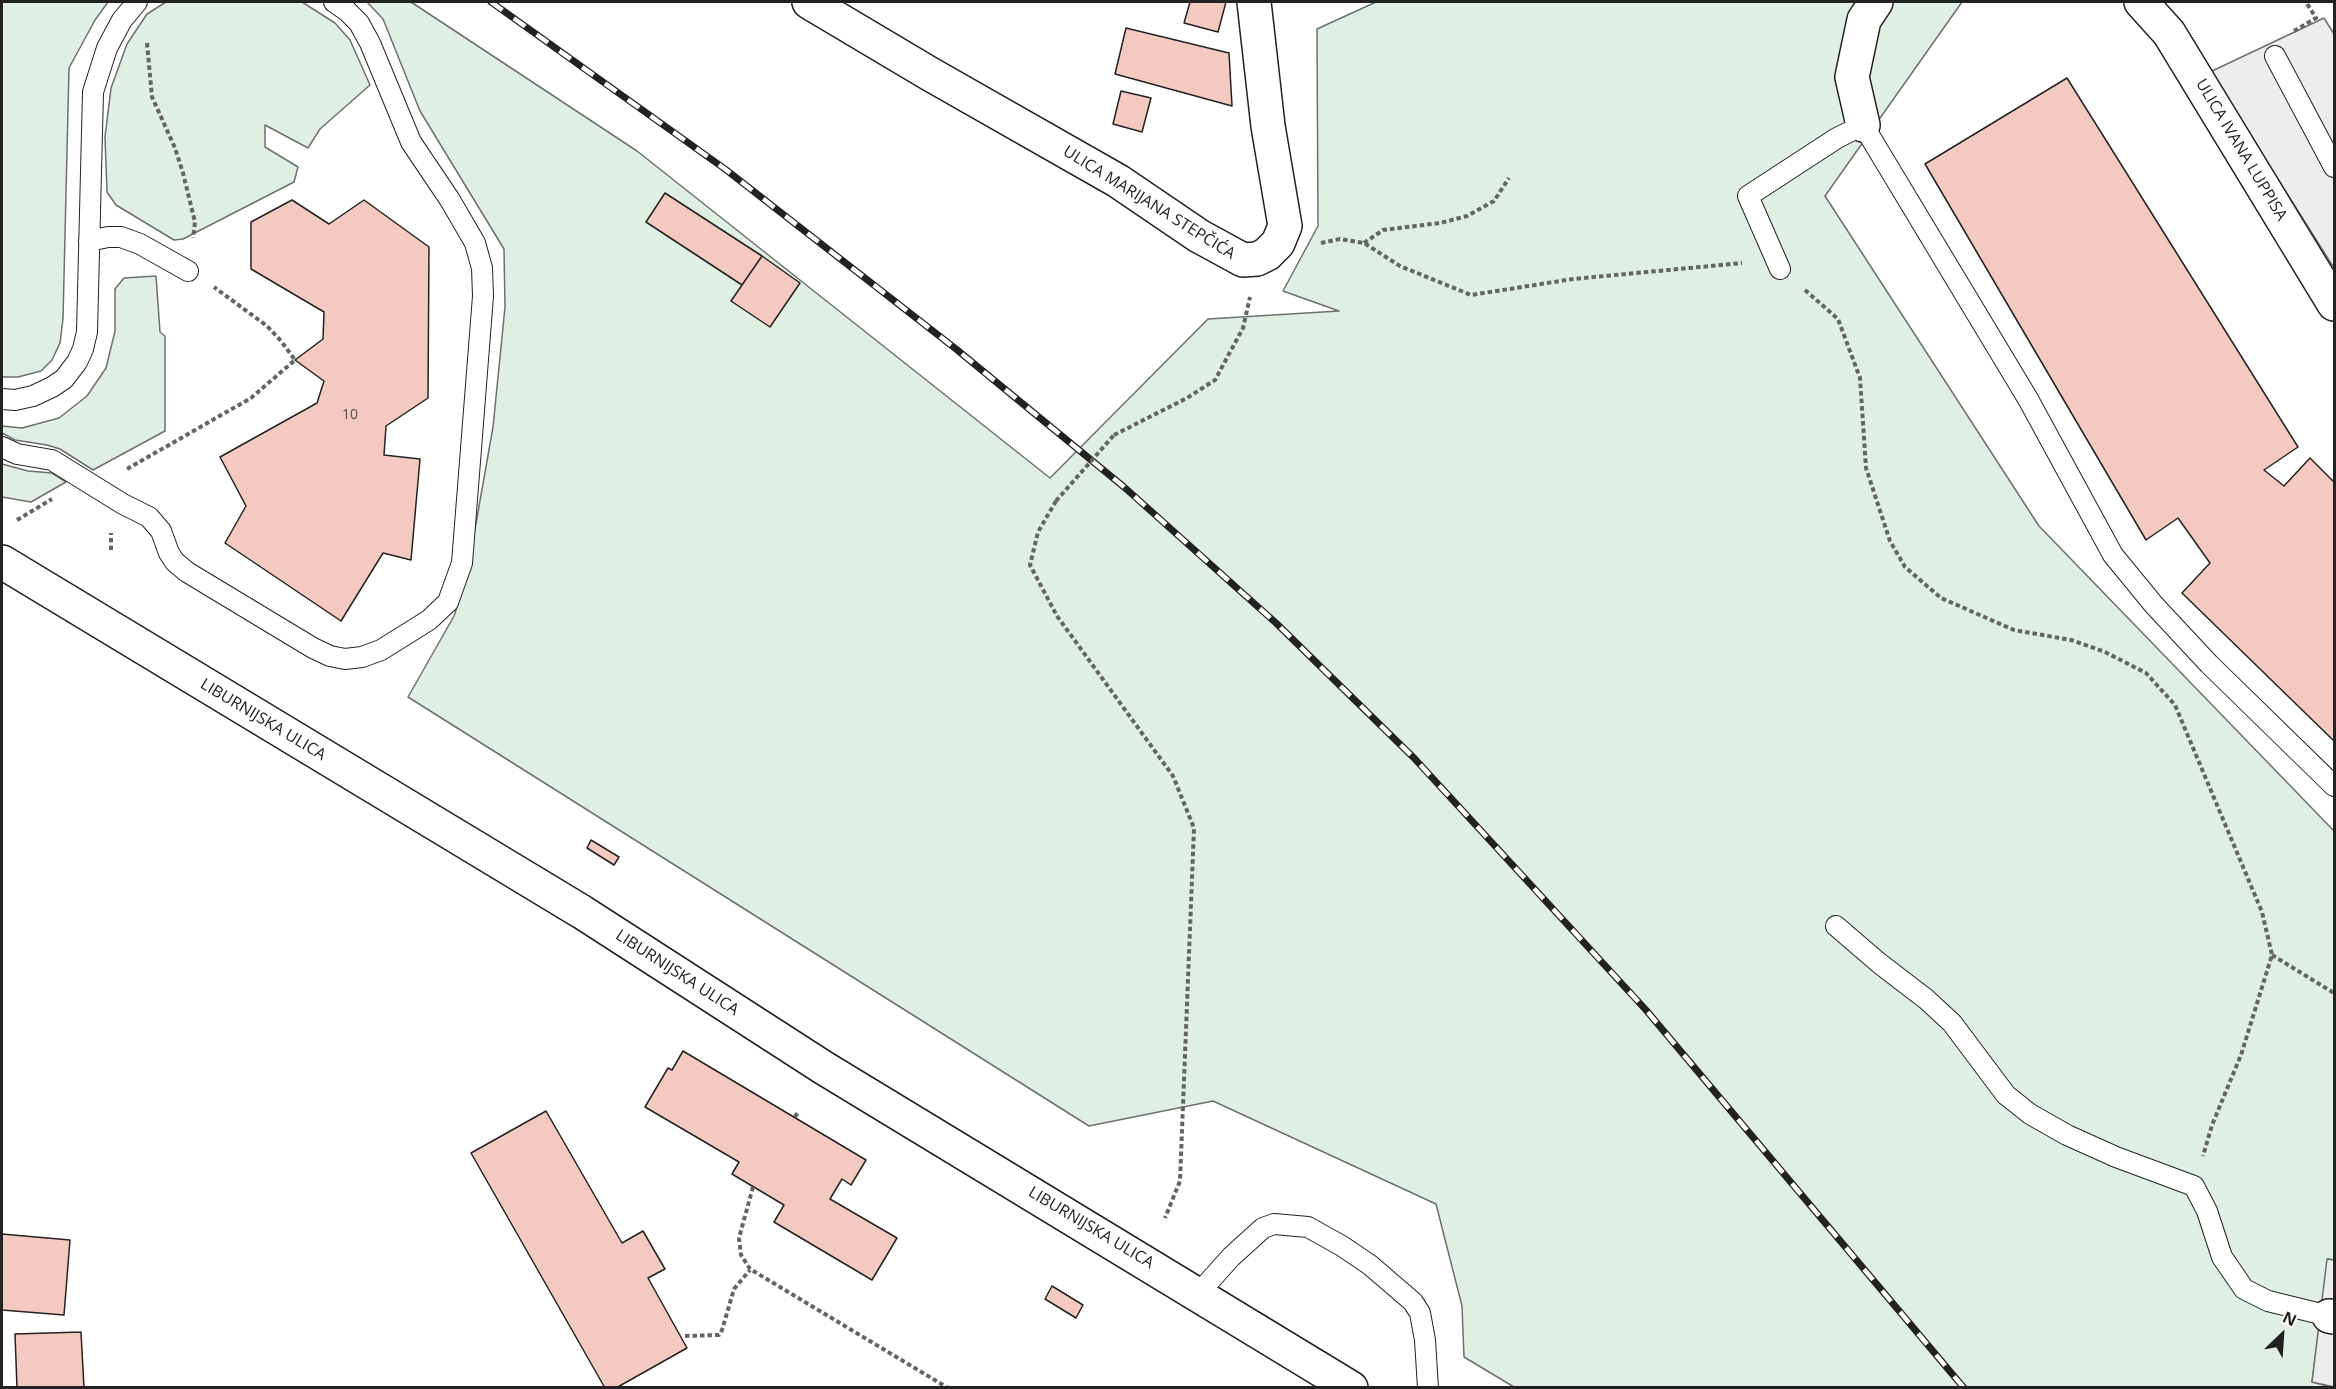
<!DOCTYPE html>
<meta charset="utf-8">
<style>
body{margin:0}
#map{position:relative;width:2336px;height:1389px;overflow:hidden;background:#fff;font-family:"Open Sans",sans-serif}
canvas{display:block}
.frame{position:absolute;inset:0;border:3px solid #222;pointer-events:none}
.north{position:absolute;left:2252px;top:1305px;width:60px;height:60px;-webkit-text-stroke:4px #fff;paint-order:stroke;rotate:25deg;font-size:16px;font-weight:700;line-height:24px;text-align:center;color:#222}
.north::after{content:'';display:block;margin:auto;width:21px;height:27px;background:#222;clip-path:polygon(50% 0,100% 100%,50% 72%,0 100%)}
</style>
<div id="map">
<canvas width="2336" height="1389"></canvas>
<div class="frame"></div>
<div class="north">N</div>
</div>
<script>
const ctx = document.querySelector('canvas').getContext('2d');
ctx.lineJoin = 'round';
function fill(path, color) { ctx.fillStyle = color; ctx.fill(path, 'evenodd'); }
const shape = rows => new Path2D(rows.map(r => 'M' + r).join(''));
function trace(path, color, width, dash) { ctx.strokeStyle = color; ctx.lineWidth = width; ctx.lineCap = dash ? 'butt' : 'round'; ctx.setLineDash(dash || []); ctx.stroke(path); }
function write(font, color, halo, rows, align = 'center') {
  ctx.font = font + ' "Open Sans",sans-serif'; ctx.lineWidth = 4.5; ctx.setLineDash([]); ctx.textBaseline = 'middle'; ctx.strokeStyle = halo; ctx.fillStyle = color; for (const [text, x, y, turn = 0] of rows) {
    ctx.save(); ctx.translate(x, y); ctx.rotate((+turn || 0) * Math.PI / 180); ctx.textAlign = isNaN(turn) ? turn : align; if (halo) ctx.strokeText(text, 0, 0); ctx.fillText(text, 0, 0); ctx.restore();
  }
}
const green = shape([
 [2,2,108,2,95,20,69,68,63,319,60,343,52,360,41,371,18,377,2,377,2,2],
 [166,2,302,2,335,23,350,40,370,85,320,129,308,148,265,125,265,147,298,167,294,182,183,239,174,240,116,205,107,192,105,137,111,88,127,44,147,14,166,2],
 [367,2,411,2,637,151,1050,478,1208,319,1339,311,1283,291,1318,226,1317,29,1376,2,1962,2,1825,196,2039,526,2334,831,2334,1260,2328,1259,2312,1382,2331,1387,1514,1387,1464,1357,1462,1306,1436,1204,1213,1101,1089,1126,408,697,454,616,466,580,493,427,505,307,504,249,420,111,383,19,367,2],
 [156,276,160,332,165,336,165,431,93,470,60,449,47,445,15,440,2,433,2,426,22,428,59,418,87,396,106,368,115,331,115,289,124,278,156,276],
 [2,464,28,471,52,473,66,482,31,502,2,497,2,464]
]);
const parking = shape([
 [2324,18,2334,34,2334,268,2210,72,2324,18],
 [2327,1259,2334,1260,2334,1387,2312,1382,2327,1259]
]);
const building = shape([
 [1190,2,1226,2,1218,32,1184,23,1190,2],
 [1126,28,1229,53,1232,106,1115,74,1126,28],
 [2067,78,2298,447,2264,470,2284,486,2310,458,2334,482,2334,741,2182,593,2210,563,2178,518,2146,540,1925,164,2067,78],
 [1121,91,1151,98,1142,132,1113,124,1121,91],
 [665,193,762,256,742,285,646,222,665,193],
 [292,200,329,224,364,200,429,247,428,398,386,426,384,455,420,459,411,560,383,553,341,621,225,543,246,506,220,457,317,403,324,381,295,360,323,339,324,312,251,269,251,222,292,200],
 [762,256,800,283,770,327,731,301,762,256],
 [591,840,619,857,614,865,587,848,591,840],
 [683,1051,866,1160,851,1185,842,1179,830,1199,897,1238,872,1280,774,1222,784,1205,732,1174,739,1162,645,1107,668,1068,672,1070,683,1051],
 [546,1111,622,1243,643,1231,665,1269,648,1278,687,1348,616,1388,605,1388,471,1153,546,1111],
 [2,1234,70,1240,64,1315,2,1310,2,1234],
 [1052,1286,1083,1305,1076,1318,1045,1299,1052,1286],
 [81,1332,84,1388,17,1388,15,1334,81,1332]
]);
const path = shape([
 [2294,31,2316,18,2306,2],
 [147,43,152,97,175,148,183,173,195,222,193,238],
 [1321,243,1340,239,1364,243,1400,266,1471,295,1573,279,1742,263],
 [1364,243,1383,230,1440,223,1467,216,1494,201,1509,178],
 [1805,290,1838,319,1860,378,1866,468,1890,541,1905,567,1941,598,2014,630,2071,640,2105,652,2146,673,2175,705,2262,912,2272,955,2241,1055,2212,1125,2203,1156],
 [1114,435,1187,398,1215,380,1243,328,1250,297],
 [127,469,251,398,295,360,281,341,267,326,214,287],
 [1056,501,1038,532,1030,565,1057,616,1173,776,1194,828,1180,1181,1165,1218],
 [17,520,52,499],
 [111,550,111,533],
 [2272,955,2334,993],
 [795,1117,798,1112],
 [753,1187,739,1238,741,1255,750,1269,948,1388],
 [685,1336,719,1335,722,1330,734,1289,750,1270]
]);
const lane = shape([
 [2275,56,2334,167],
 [89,241,108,237,121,237,140,244,188,271],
 [1780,269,1748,196,1837,138,1863,125,2028,399,2113,555,2154,605,2209,664,2334,786],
 [2,399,15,400,33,396,52,387,64,379,77,362,83,349,87,332,93,92,107,48,122,20,137,2],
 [2,447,17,454,52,460,60,465,123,504,149,517,161,531,169,553,175,562,187,572,313,648,330,656,345,659,362,657,381,650,429,620,448,602,462,563,483,296,482,268,475,243,450,200,411,142,370,43,359,23,347,11,334,2],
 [1836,926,1879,963,1926,999,1952,1023,2006,1095,2030,1114,2067,1135,2116,1157,2194,1186,2207,1211,2222,1257,2244,1289,2268,1301,2329,1316],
 [1198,1294,1231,1257,1263,1228,1274,1224,1308,1227,1342,1246,1370,1265,1413,1302,1420,1313,1425,1340,1428,1388]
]);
const street = shape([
 [809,2,930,74,1118,181,1199,236,1243,260,1257,259,1267,254,1278,243,1285,226,1268,126,1254,2],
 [2141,2,2169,33,2334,304],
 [1863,125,1852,77,1864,20,1876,2],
 [2329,1316,2334,1317]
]);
const primary = shape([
 [2,562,582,912,824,1068,1351,1388]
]);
const rail = shape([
 [491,2,725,169,956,349,1124,487,1276,623,1414,758,1646,1010,1964,1388]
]);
const pathBridge = shape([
 [1056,501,1114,435]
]);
const numberNames = [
 ["10",350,415]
];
const streetNames = [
 ["ULICA IVANA LUPPISA",2241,150,59],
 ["ULICA MARIJANA STEPČIĆA",1149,203,32],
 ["LIBURNIJSKA ULICA",263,720,31],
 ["LIBURNIJSKA ULICA",677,973,33],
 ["LIBURNIJSKA ULICA",1091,1228,31]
];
fill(green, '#e0efe3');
trace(green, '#6f6f6f', 1.5);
fill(parking, '#ededed');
trace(parking, '#6f6f6f', 1.5);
fill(building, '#f3c9c0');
trace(building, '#222', 1.5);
trace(lane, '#222', 22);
trace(street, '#222', 36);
trace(primary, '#222', 36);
trace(path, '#646464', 4, [4.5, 3]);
trace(lane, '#fff', 20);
trace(street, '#fff', 33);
trace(primary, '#fff', 33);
trace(rail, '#222', 7);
trace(rail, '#fff', 4.5, [14]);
trace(pathBridge, '#646464', 4, [4.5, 3]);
write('14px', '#564c4a', null, numberNames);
write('16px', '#222', '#fff', streetNames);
</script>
